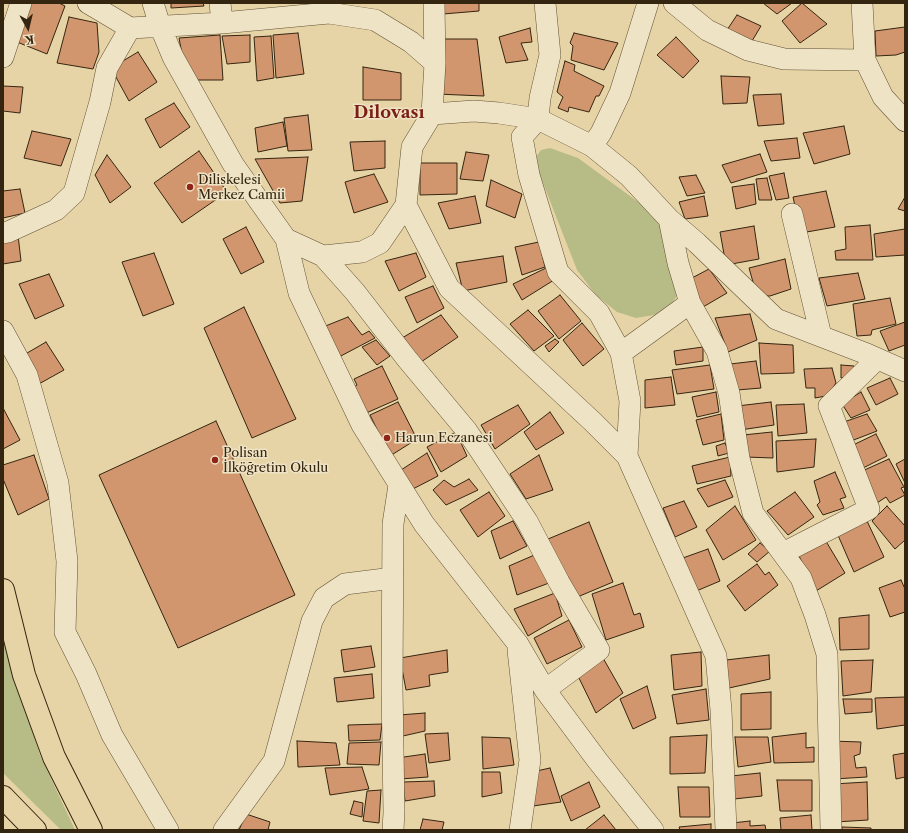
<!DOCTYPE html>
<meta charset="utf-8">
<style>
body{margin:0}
#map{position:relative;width:908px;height:833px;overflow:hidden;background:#e7d4a6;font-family:"Libre Caslon Text",serif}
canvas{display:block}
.frame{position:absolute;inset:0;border:4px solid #342511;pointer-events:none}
.north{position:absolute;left:8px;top:8px;width:40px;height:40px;-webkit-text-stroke:3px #efe3c5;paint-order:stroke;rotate:172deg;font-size:11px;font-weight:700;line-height:16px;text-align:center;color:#342511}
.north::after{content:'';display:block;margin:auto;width:14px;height:18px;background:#342511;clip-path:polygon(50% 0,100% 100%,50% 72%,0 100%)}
</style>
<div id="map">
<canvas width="908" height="833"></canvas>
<div class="frame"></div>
<div class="north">K</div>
</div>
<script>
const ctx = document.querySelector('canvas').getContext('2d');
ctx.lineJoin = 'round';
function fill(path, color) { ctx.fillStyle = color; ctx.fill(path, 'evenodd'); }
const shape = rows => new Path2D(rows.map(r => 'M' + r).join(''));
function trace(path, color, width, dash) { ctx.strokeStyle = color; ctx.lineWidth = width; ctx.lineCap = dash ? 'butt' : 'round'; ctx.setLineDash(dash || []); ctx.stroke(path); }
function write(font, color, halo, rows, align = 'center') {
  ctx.font = font + ' "Libre Caslon Text",serif'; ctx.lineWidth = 3; ctx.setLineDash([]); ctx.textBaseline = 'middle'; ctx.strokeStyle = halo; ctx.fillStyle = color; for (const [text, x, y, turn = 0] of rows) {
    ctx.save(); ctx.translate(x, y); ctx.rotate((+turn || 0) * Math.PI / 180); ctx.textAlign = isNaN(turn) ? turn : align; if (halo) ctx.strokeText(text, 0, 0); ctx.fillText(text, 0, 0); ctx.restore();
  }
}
const green = shape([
 [550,148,578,158,645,207,664,229,675,274,676,297,666,313,636,318,617,312,596,295,577,270,534,160,541,150],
 [3,631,19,690,40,755,75,830,61,830,3,773]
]);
const building = shape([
 [24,3,59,3,65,6,47,54,12,40,24,3],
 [171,3,203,3,204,6,171,8,171,3],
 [442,3,479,3,479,11,443,14,442,3],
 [763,3,792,3,777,14,763,3],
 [802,3,827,24,800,43,782,21,802,3],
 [737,15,761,26,749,46,725,33,737,15],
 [69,17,97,23,99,52,93,69,57,63,69,17],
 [905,27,905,52,896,55,876,56,875,31,905,27],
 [530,28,532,42,521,43,528,60,506,63,499,37,530,28],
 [298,33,304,74,276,78,273,35,298,33],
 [574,33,618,43,604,70,571,60,573,46,570,43,574,33],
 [220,35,223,80,187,80,179,38,220,35],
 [250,35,250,62,227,64,222,36,250,35],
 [271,36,274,78,257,81,254,37,271,36],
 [676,37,699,61,683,78,657,55,676,37],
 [439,39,477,39,484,96,436,94,439,39],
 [138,52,157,82,129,101,111,68,138,52],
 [565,61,575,65,574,71,604,86,599,96,596,96,589,112,569,107,568,112,558,108,563,97,557,92,565,61],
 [363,67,401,73,401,100,363,100,363,67],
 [721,76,750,77,747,103,723,104,721,76],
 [3,86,23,87,20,113,3,111,3,86],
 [781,94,784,124,758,126,753,95,781,94],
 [174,103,190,127,160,148,145,119,174,103],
 [308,115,312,150,288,151,284,118,308,115],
 [283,122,287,146,258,152,255,128,283,122],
 [844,126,850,154,814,164,803,133,844,126],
 [32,131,71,139,61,166,24,158,32,131],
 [797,138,800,158,771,161,764,141,797,138],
 [385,141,385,168,354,171,350,142,385,141],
 [199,151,227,192,182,223,154,183,199,151],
 [466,152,489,155,483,181,460,179,466,152],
 [760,154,767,172,731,183,722,165,760,154],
 [107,155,131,187,110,203,95,175,107,155],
 [308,157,302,201,280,203,255,159,308,157],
 [420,163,457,163,457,194,420,195,420,163],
 [784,173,789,198,776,200,769,176,784,173],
 [374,174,388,202,354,213,345,182,374,174],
 [696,175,705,193,687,196,679,177,696,175],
 [767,178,772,200,759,200,756,179,767,178],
 [491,180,522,194,515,218,486,206,491,180],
 [754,184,756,204,736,209,732,187,754,184],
 [20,189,25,213,3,218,3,191,20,189],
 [826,191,835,227,801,233,793,197,826,191],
 [475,196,481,223,449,229,438,203,475,196],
 [704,196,708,216,685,219,679,202,704,196],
 [905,197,905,211,898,209,905,197],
 [870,225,873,260,836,260,835,251,846,249,845,227,870,225],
 [754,226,759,259,726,265,720,232,754,226],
 [246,227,264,262,241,274,223,239,246,227],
 [905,229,905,255,876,257,874,234,905,229],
 [18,235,21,261,3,264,3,237,18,235],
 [539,242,545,267,522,275,515,247,539,242],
 [154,253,174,304,143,316,122,262,154,253],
 [416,253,426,277,399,291,385,261,416,253],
 [503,256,507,282,463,291,456,263,503,256],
 [785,259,791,289,770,296,757,296,749,268,785,259],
 [546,268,554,280,522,300,513,284,546,268],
 [709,269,727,293,703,307,690,279,709,269],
 [858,273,865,299,827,306,819,278,858,273],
 [49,274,64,306,35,319,19,284,49,274],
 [433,286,444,308,417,323,405,297,433,286],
 [560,295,581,321,559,339,538,311,560,295],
 [890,298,896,324,872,330,871,335,857,336,853,304,890,298],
 [244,307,296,419,252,438,204,328,244,307],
 [528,310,554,336,534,351,510,324,528,310],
 [750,314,757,340,728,352,715,318,750,314],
 [441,315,458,337,421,362,402,338,441,315],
 [348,317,362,335,369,331,375,338,337,358,323,327,348,317],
 [905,322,905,345,889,351,880,331,905,322],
 [582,323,604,349,583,366,563,340,582,323],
 [555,339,559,342,549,352,545,346,555,339],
 [376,340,390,356,377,365,362,347,376,340],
 [46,342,64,370,37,385,22,356,46,342],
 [759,343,793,345,794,373,761,374,759,343],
 [703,347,703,361,676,365,674,351,703,347],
 [756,361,761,388,737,390,730,364,756,361],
 [710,365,714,389,677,394,672,370,710,365],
 [841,365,854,366,852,376,841,378,841,365],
 [382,366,398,399,364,414,351,389,357,385,354,379,382,366],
 [832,368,836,383,832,389,831,395,815,398,815,388,806,388,804,369,832,368],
 [671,377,675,405,645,408,645,380,671,377],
 [890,378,898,394,876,405,867,388,890,378],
 [716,392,719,412,697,417,692,397,716,392],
 [861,392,870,410,851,418,842,404,861,392],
 [398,402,417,439,390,456,370,415,398,402],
 [771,402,774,425,740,430,737,406,771,402],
 [804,404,807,433,778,436,776,405,804,404],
 [518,405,530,424,495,449,481,425,518,405],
 [3,408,20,440,3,449,3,408],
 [550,412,564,433,536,450,524,432,550,412],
 [721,414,724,440,703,445,696,420,721,414],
 [867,414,877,431,851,441,841,423,867,414],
 [216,421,295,595,178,648,99,475,216,421],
 [456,432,467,456,441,472,427,447,456,432],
 [772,432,773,458,746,457,743,435,772,432],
 [876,434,887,456,863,468,851,446,876,434],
 [816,439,814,467,777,472,776,441,816,439],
 [725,443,729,453,718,456,716,446,725,443],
 [427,453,438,476,409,491,398,472,427,453],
 [34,455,49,499,18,515,3,479,3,465,34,455],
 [539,455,553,490,526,499,510,474,539,455],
 [730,457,731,476,697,484,692,466,730,457],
 [889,459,904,487,901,488,905,495,890,503,886,497,874,505,860,472,889,459],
 [905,459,905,483,896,464,905,459],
 [835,472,846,497,840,499,844,508,823,515,817,505,820,502,814,481,835,472],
 [469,479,478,490,446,505,433,490,444,480,454,487,469,479],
 [725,480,733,497,708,507,697,489,725,480],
 [489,492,505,516,478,537,460,510,489,492],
 [795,492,814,517,788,535,767,511,795,492],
 [684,501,697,527,675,537,663,508,684,501],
 [735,506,756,540,723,560,706,530,735,506],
 [887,506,905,526,905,540,895,549,872,521,887,506],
 [513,521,527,546,500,559,491,531,513,521],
 [867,521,884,557,854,572,837,533,867,521],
 [589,522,613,582,575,598,548,539,589,522],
 [824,538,845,573,816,591,798,554,824,538],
 [760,543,770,551,757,562,748,554,760,543],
 [708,549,720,581,694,592,680,559,708,549],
 [539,553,549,583,517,595,509,566,539,553],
 [757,564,765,575,769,572,778,585,745,611,727,586,757,564],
 [901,580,905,589,905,612,890,617,879,588,901,580],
 [623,583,634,615,640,613,644,627,606,640,592,594,623,583],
 [555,593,562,616,528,636,514,609,555,593],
 [869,615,869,649,840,650,839,618,869,615],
 [569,620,582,647,547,664,534,638,569,620],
 [371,646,375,667,344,672,341,650,371,646],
 [447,650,448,672,429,675,430,686,406,690,400,658,447,650],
 [701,652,702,686,674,690,671,655,701,652],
 [769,655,770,679,729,688,726,660,769,655],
 [603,658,623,693,596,713,577,674,603,658],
 [873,660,871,692,843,696,841,661,873,660],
 [372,674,374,698,337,702,334,678,372,674],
 [647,686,656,718,633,729,620,699,647,686],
 [706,689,709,720,677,724,672,695,706,689],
 [771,692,771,729,741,730,741,694,771,692],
 [905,697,905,725,877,729,875,698,905,697],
 [843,699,872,699,872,712,845,714,843,699],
 [425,713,425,731,403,736,399,715,425,713],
 [382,724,380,740,349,741,348,725,382,724],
 [448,733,450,760,429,763,425,734,448,733],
 [806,733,806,748,814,747,814,762,774,763,772,737,806,733],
 [707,735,705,773,670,774,670,737,707,735],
 [482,737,510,738,514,765,483,769,482,737],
 [735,737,768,737,771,762,738,767,735,737],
 [297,741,336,743,340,765,298,767,297,741],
 [831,741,861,742,860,754,854,756,856,768,866,767,867,777,833,779,831,741],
 [381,742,379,765,347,764,349,743,381,742],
 [905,753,905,777,896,779,893,755,905,753],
 [425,754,428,777,400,779,397,758,425,754],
 [362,767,369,789,330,795,325,768,362,767],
 [550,768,561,802,533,806,532,772,550,768],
 [482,772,500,772,502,793,482,797,482,772],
 [760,773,762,796,734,799,731,776,760,773],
 [777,780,812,780,812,811,780,811,777,780],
 [434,781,435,796,405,801,403,782,434,781],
 [589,782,600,807,571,821,561,796,589,782],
 [867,782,868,820,835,822,833,784,867,782],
 [678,787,709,787,710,817,680,817,678,787],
 [381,790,379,823,363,821,367,791,381,790],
 [354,801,363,803,362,817,350,814,354,801],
 [246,814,270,822,268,830,239,830,246,814],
 [604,815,616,830,585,830,604,815],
 [811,815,812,830,781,830,780,818,811,815],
 [423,819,444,822,442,830,420,830,423,819],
 [750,821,750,826,765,825,766,830,733,830,732,823,750,821],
 [711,824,711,830,680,830,679,827,711,824],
 [842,827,871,828,871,830,842,830,842,827]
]);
const street = shape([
 [88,3,130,28,222,23],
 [153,3,160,26,173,57,233,164,286,239,323,256,362,252,380,243,406,205,412,147,432,114,435,63,434,3],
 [220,3,222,23,329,13,375,20,411,42,435,63],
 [545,3,550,55,540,98,538,119,522,137,529,175,558,272,599,313,621,353,630,401,627,456],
 [674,3,707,30,748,50,784,59,865,60],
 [862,3,865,60,883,97,905,121],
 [3,57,21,3],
 [432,114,474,111,499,113,538,119,592,146,629,176,669,219,697,243,776,319,867,354,905,371],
 [592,146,601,133,620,93,648,3],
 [406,205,449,288,593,422,627,456,716,656,721,710,726,830],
 [792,214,821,336],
 [669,219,678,263,690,303,717,351,729,393,739,458,753,513,801,578,815,615,827,654,831,830],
 [3,233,8,232,56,210,74,193,100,102,107,68,130,28],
 [286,239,299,293,362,425,424,524,518,644,545,690,597,760,653,830],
 [323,256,355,292,407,359,467,431,527,521,559,582,599,650,545,690],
 [3,331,27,375,58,483,67,561,65,632,86,674,112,735,168,830],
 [621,353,690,303],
 [783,553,869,509,829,406,877,359],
 [518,650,530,760,520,830],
 [224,830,274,761,312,621,324,598,345,584,393,578],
 [393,830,394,812,392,686,393,524,399,485]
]);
const highway = shape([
 [3,590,24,675,54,757,91,830],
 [3,797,35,830]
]);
const markers = [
 [190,187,4,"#8f2418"],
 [387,438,4,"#8f2418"],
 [215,460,4,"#8f2418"]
];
const poiNames = [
 ["Diliskelesi",198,180],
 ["Merkez Camii",198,195],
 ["Harun Eczanesi",395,438],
 ["Polisan",223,453],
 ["İlköğretim Okulu",223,468]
];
const districtNames = [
 ["Dilovası",389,113]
];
fill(green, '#b7bc86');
fill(building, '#d1966d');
trace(building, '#342511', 1);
trace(street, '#615136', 22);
trace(highway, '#342511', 24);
trace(street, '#efe3c5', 21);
trace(highway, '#e7d4a6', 22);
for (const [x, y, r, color] of markers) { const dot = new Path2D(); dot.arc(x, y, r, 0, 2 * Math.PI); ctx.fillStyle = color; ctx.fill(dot); trace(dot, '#efe3c5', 1.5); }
write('13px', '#342511', '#efe3c5', poiNames, 'left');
write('bold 17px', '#7a1f14', '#efe3c5', districtNames);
</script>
